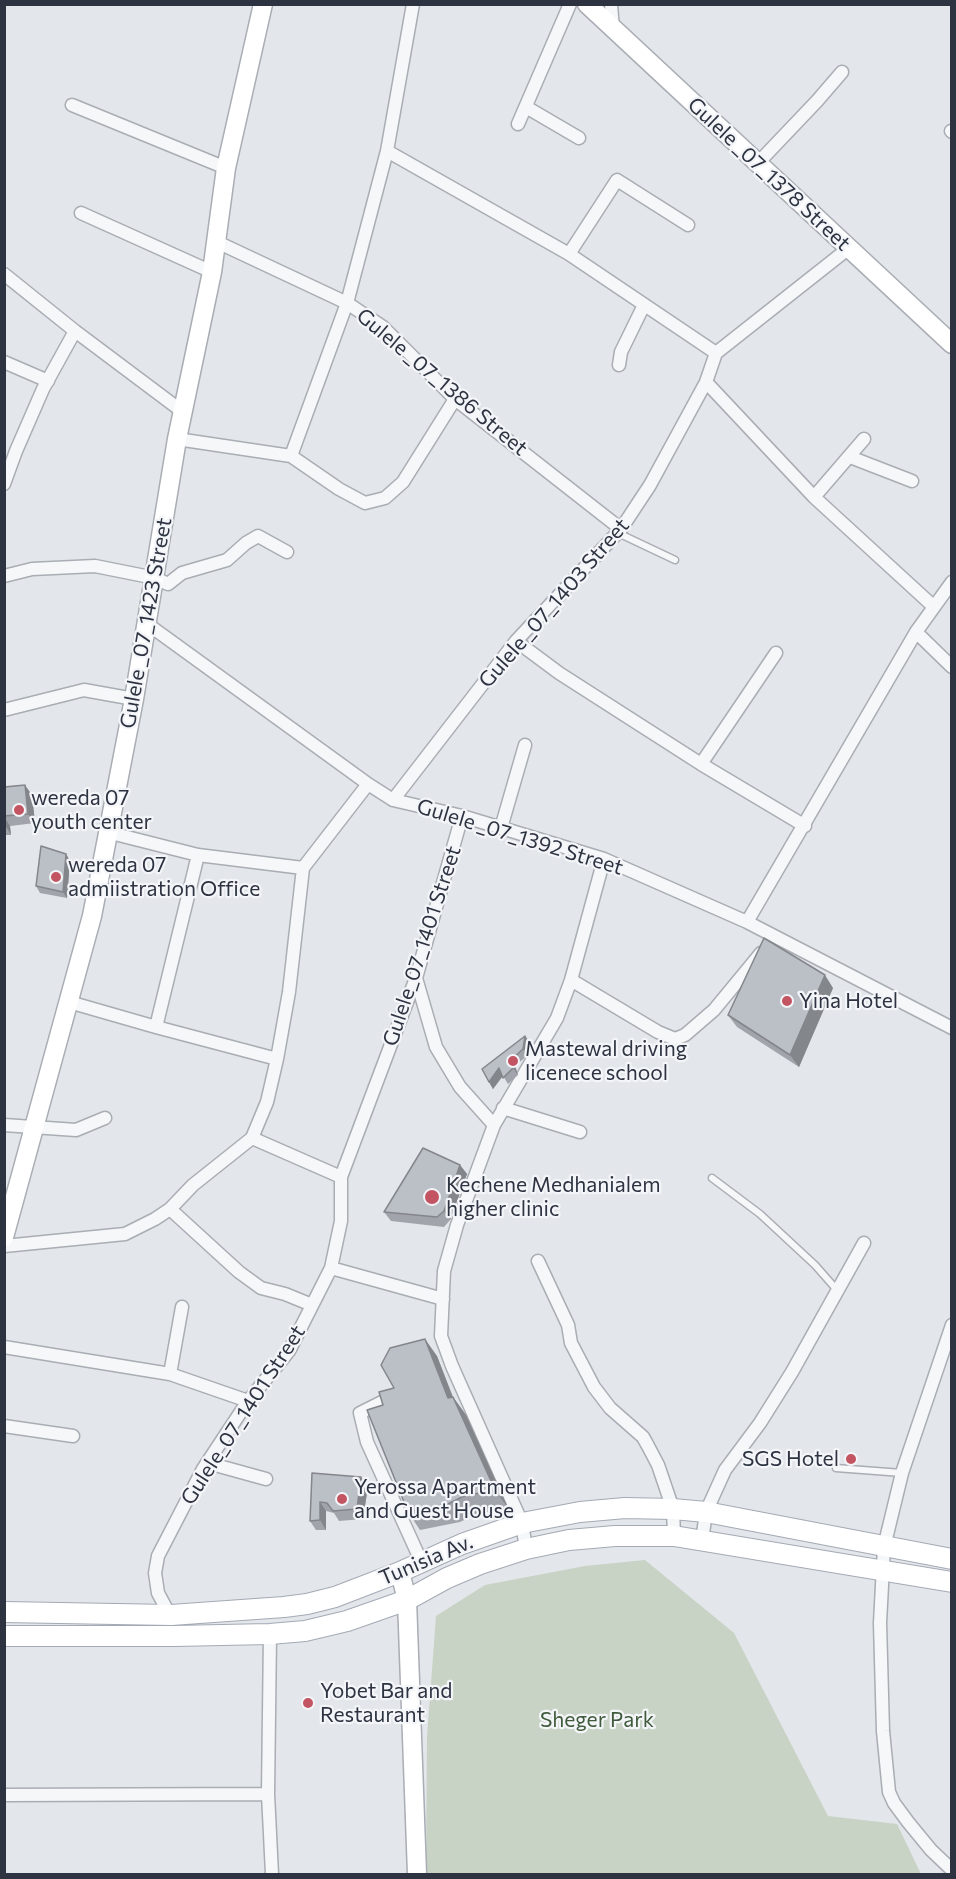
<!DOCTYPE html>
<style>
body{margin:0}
#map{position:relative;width:956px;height:1879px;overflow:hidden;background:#e3e6ea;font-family:Commissioner,sans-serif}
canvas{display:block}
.frame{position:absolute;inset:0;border:6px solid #2d3341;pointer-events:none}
</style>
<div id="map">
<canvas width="956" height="1879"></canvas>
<div class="frame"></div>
</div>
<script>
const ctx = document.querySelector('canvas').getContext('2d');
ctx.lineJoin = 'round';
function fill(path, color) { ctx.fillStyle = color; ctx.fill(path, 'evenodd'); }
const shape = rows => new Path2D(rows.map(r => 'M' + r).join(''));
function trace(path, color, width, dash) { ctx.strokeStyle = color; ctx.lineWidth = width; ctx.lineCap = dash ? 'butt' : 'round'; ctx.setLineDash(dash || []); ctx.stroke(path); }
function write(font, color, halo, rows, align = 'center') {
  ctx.font = font + ' Commissioner,sans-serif'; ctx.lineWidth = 4.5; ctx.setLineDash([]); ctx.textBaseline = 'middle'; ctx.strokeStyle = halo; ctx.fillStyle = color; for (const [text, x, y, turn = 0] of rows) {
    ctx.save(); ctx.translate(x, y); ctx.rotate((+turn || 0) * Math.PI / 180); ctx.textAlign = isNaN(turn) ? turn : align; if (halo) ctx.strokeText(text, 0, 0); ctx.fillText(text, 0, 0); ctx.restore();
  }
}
const green = shape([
 [645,1560,734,1633,828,1816,897,1824,921,1874,426,1874,427,1737,436,1616,485,1585,585,1566]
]);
const lane = shape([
 [618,533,675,560],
 [712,1178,760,1214,815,1265,837,1290],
 [836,1468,902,1473]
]);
const street = shape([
 [611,4,613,29],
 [72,105,226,168],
 [526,107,579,138],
 [518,124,570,4],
 [951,131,952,132],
 [387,151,569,254,716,353],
 [758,163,817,101,842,72],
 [81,213,212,272],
 [217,242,347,303,383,327,455,399,621,529],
 [569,254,617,180,688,225],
 [4,274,75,331,183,412],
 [4,362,48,381],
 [619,365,621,352,644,305],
 [706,382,814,497,933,606],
 [177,439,291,456,339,489,365,503,385,498,403,482,455,399],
 [291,456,347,303,387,151,413,4],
 [850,457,912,481],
 [4,484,16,451,43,389,75,331],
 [814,497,864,439],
 [4,576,32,569,95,566,155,578,168,584,182,573,227,560,246,543,258,536,287,552],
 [146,623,368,784,393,800,462,816,604,859,747,922,952,1028],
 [916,632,952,667],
 [516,641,559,673,701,764,805,826],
 [4,710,84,690,134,699],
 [701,764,776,653],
 [393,800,516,641,621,529,650,485,706,382,716,353,849,248],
 [501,828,525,745],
 [107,832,198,855,303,868],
 [303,868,368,784],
 [747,922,916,632,952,582],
 [416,978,436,1047,460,1087,494,1125],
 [571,980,658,1032,675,1039,685,1035,714,1010,761,953],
 [69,1002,156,1027,277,1059],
 [156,1027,198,855],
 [503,1108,580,1132],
 [4,1125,76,1130,105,1118],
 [252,1138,341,1177],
 [170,1209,239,1272,261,1288,285,1294,312,1305],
 [4,1246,125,1234,155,1219,170,1209,193,1185,252,1138,267,1102,277,1059,289,992,303,868],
 [538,1261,568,1325,571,1343,594,1387,610,1408,643,1437,648,1446,658,1465,673,1509,674,1536],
 [331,1268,443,1299],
 [952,1325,902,1473,884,1547,880,1623,883,1731,889,1792,894,1803,908,1822,931,1850,952,1870],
 [4,1347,170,1374,248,1401],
 [170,1374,182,1307],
 [394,1396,360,1413,367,1442,421,1561],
 [4,1426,73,1436],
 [208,1463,266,1479],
 [702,1541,706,1512,725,1470,760,1423,792,1372,864,1243],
 [526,1549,522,1523,452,1366,441,1336,444,1271,457,1225,494,1125,557,1018,571,980,604,859],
 [172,1619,158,1593,155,1573,158,1556,203,1469,248,1401,289,1351,331,1268,341,1221,341,1177,416,978,462,816],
 [270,1634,268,1794,272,1874],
 [4,1795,268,1794]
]);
const secondary = shape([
 [587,4,952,344],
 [4,1237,92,916,134,699,177,439,212,272,226,168,263,4],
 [400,1572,407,1600,417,1874]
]);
const primary = shape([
 [4,1612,171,1615,284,1607,307,1604,335,1597,400,1572,462,1544,522,1523,580,1512,625,1508,673,1509,706,1512,952,1559],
 [4,1636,174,1636,270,1634,305,1631,347,1621,407,1600,447,1578,480,1564,526,1549,569,1540,615,1536,674,1536,952,1582]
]);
const wall = shape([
 [4,787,32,795,35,823,10,826,11,835,4,835],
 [66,854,70,861,67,898,40,893,36,886],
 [833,988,799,1067,737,1027,728,1015],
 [525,1036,530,1042,528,1055,515,1066,518,1075,508,1084,503,1076,493,1089,489,1082],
 [460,1165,467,1174,450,1220,444,1227,391,1221,384,1212],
 [437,1356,453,1397,466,1415,508,1508,477,1514,460,1522,420,1530,408,1512,383,1405],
 [312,1473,368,1486,363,1519,339,1521,334,1513,326,1511,326,1530,316,1530,310,1521]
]);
const shadedWall = shape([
 [25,785,32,795,35,823,28,814],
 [4,817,10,826,11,835,5,825],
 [66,854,70,861,67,898,63,892],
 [825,975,833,988,799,1067,790,1055],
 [525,1036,530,1042,528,1055,523,1049],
 [511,1060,515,1066,518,1075,513,1068],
 [499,1068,504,1074,493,1089,489,1082],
 [460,1165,467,1174,450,1220,444,1211],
 [425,1339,437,1356,460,1416,448,1398],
 [453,1397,466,1415,508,1508,495,1490],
 [361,1477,368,1486,363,1519,357,1509],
 [320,1502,326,1511,326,1530,320,1520]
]);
const building = shape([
 [25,785,28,814,4,816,4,787,25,785],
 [41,846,66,854,63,892,36,886,41,846],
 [764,938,825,975,790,1055,728,1015,764,938],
 [525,1036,523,1049,511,1060,513,1068,503,1078,499,1068,489,1082,482,1069,525,1036],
 [423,1148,460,1165,444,1211,437,1217,384,1212,423,1148],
 [425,1339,448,1398,453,1397,495,1490,464,1496,448,1504,408,1512,367,1410,383,1405,379,1392,394,1388,381,1365,390,1348,425,1339],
 [312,1473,361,1477,357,1509,333,1511,327,1503,320,1502,320,1520,310,1521,312,1473]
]);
const markers = [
 [19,810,6,"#c25561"],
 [56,877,6,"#c25561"],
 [787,1001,6,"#c25561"],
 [513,1061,6,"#c25561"],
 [432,1197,8,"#c25561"],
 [851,1459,6,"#c25561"],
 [342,1499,6,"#c25561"],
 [308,1703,6,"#c25561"]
];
const streetNames = [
 ["Gulele _07_1378 Street",769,174,43],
 ["Gulele _07_1386 Street",442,382,40],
 ["Gulele _07_1403 Street",554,603,-49],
 ["Gulele _07_1423 Street",146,623,-80],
 ["Gulele _07_1392 Street",520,837,17],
 ["Gulele_07_1401 Street",422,946,-72],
 ["Gulele_07_1401 Street",243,1415,-57],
 ["Tunisia Av.",426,1560,-23]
];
const poiNames = [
 ["wereda 07",31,798],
 ["youth center",31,822],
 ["wereda 07",68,865],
 ["admiistration Office",68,889],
 ["Yina Hotel",799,1001],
 ["Mastewal driving",525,1049],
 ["licenece school",525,1073],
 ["Kechene Medhanialem",446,1185],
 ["higher clinic",446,1209],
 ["SGS Hotel",839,1459,"right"],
 ["Yerossa Apartment",354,1487],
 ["and Guest House",354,1511],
 ["Yobet Bar and",320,1691],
 ["Restaurant",320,1715]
];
const parkNames = [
 ["Sheger Park",597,1720]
];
fill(green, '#c8d3c5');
trace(lane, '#a9adb4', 9);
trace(street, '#a9adb4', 15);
trace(secondary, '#a9adb4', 21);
trace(primary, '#a4aab5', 22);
trace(lane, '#f6f7f9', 6);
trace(street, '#f6f7f9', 12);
trace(secondary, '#fff', 18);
trace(primary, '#fff', 20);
fill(wall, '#a1a4aa');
fill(shadedWall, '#83868b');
fill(building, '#bbbfc6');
trace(building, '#83868b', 1.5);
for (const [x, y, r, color] of markers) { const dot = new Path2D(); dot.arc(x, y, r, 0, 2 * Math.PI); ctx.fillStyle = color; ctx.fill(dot); trace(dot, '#f3f5f8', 2); }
write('21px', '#2d3341', '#f3f5f8', streetNames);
write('21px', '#2d3341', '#f3f5f8', poiNames, 'left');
write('21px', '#405b3b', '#f3f5f8', parkNames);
</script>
